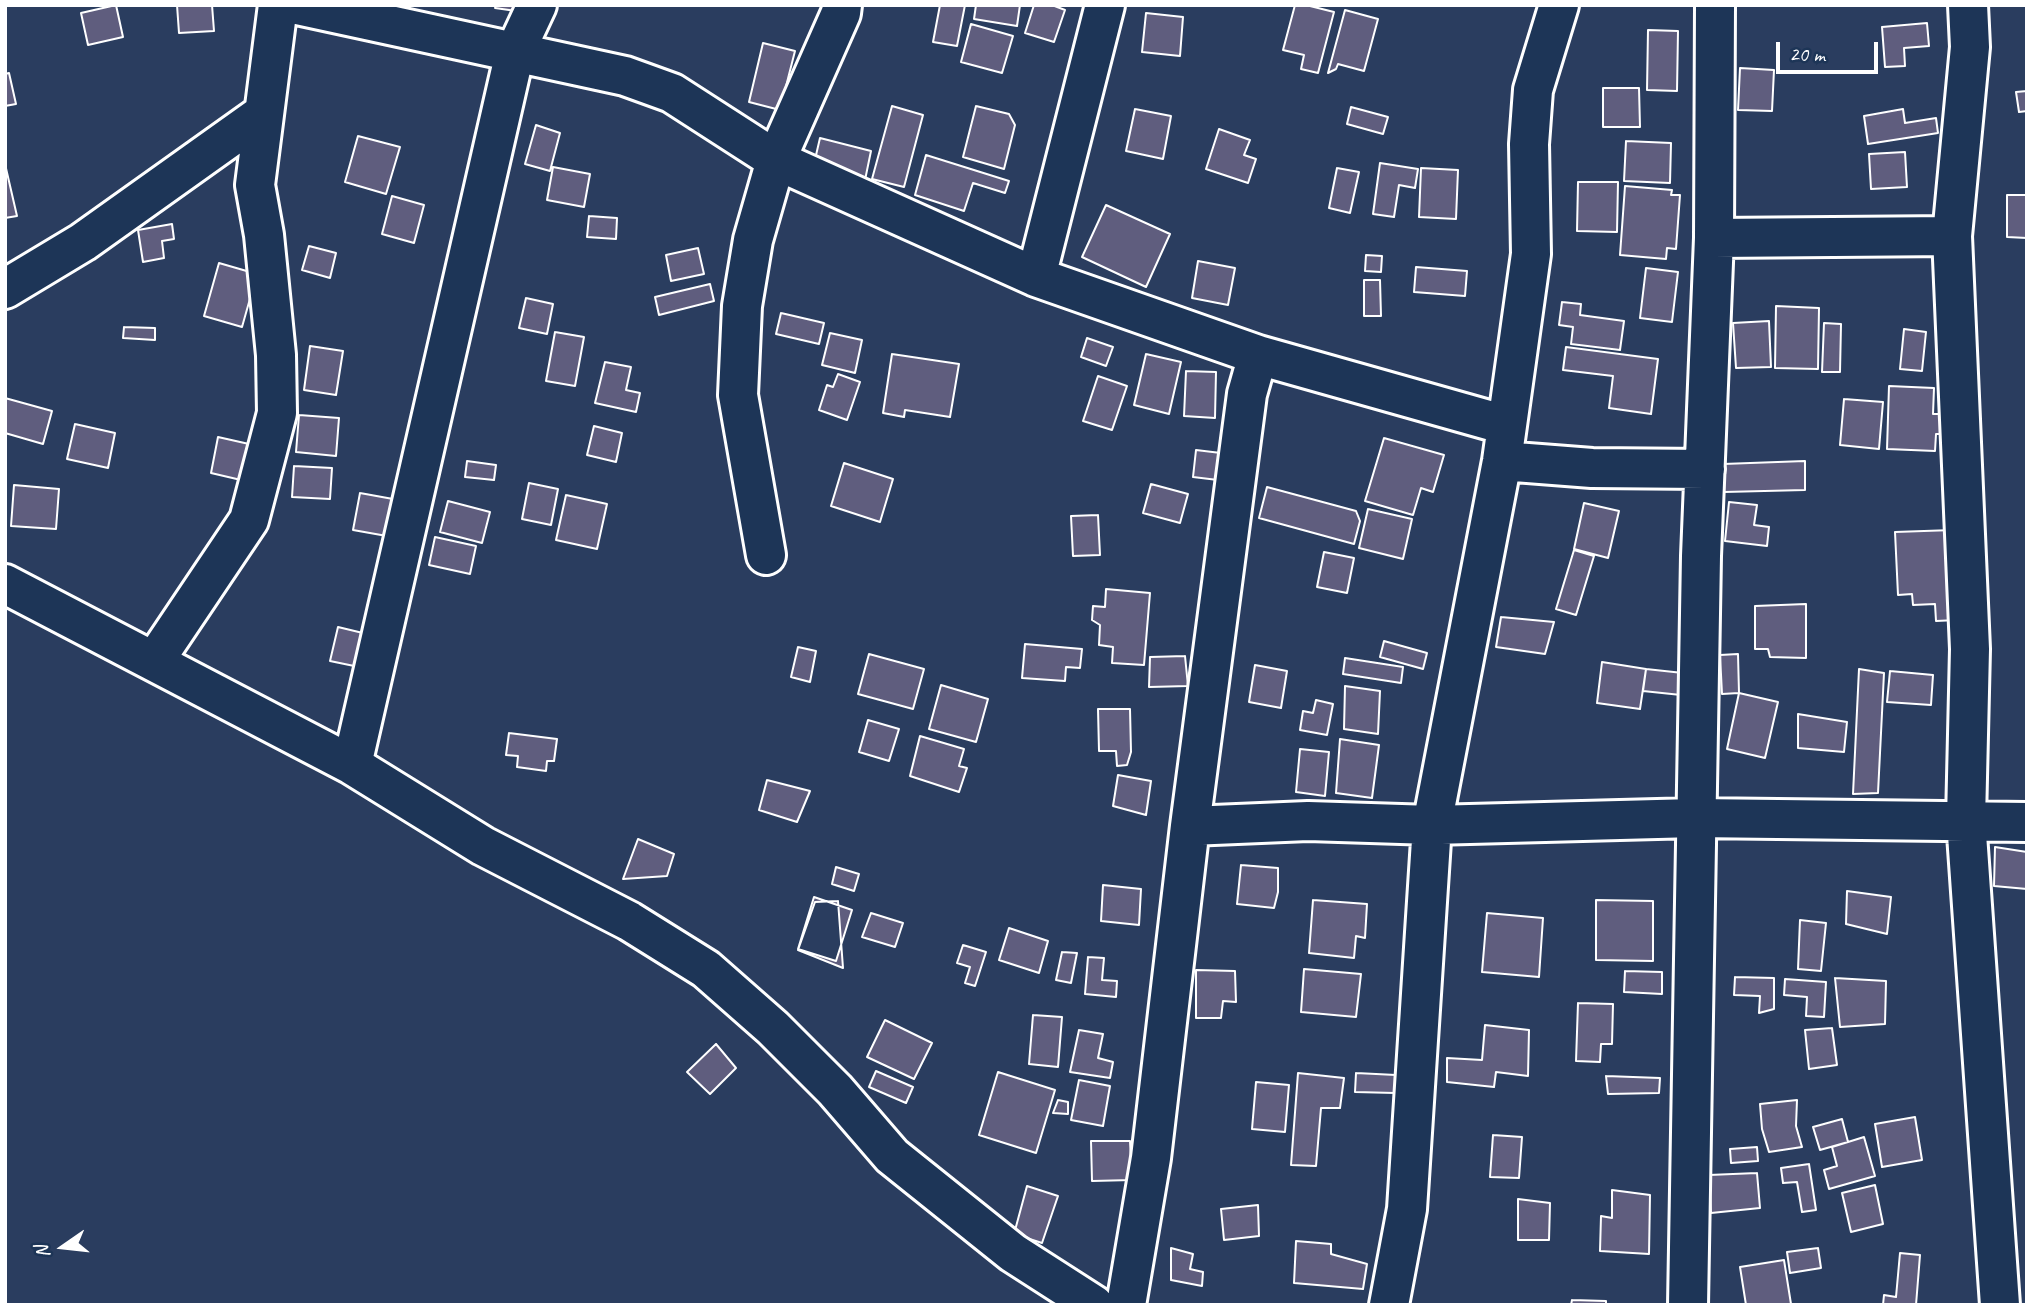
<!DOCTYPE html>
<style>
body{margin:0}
#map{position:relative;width:2032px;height:1310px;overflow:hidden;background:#2a3d5f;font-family:Caveat,sans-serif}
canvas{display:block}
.frame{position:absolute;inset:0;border:7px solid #fff;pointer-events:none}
.north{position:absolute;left:28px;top:1212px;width:70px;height:70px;-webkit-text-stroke:5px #1d3557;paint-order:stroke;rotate:256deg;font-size:19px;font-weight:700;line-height:28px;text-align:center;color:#fff}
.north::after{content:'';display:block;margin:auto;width:24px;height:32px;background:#fff;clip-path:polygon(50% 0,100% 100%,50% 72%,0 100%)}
.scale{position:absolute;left:1776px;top:42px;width:102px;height:32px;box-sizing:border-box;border:4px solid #fff;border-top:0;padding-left:9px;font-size:21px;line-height:24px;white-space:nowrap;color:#fff;-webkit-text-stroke:5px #1d3557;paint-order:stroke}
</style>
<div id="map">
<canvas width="2032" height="1310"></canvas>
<div class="frame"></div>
<div class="north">N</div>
<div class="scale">20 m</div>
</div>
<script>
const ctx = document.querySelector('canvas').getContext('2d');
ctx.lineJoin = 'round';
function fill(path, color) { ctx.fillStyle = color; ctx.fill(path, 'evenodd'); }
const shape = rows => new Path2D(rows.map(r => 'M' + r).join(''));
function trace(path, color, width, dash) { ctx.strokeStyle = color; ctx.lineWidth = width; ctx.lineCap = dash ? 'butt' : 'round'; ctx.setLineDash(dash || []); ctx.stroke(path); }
const building = shape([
 [116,5,123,37,88,45,81,13,116,5],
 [177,5,212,5,214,31,179,33,177,5],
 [496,5,530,5,530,13,495,8,496,5],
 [940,5,965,5,957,46,933,42,940,5],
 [976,5,1020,5,1017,26,974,19,976,5],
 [1034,5,1052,5,1065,10,1054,42,1025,33,1034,5],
 [1295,5,1306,5,1334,12,1318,73,1301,69,1304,55,1283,50,1295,5],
 [1345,10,1378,19,1364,71,1338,64,1336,69,1328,73,1345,10],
 [1146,13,1183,17,1180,56,1142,52,1146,13],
 [1927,23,1929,46,1904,48,1905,66,1885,67,1882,27,1927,23],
 [971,24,1013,36,1002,73,961,62,971,24],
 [1648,30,1678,31,1677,91,1647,90,1648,30],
 [763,43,795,51,780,110,749,102,763,43],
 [1740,68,1774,70,1772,111,1738,110,1740,68],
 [9,73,16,104,5,106,5,74,9,73],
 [1603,88,1639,88,1640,127,1603,127,1603,88],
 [2027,91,2027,111,2019,112,2016,92,2027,91],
 [892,106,923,115,904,187,872,179,892,106],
 [976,106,1009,114,1015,125,1004,169,963,157,976,106],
 [1351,107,1388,117,1383,134,1347,124,1351,107],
 [1135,109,1171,116,1163,159,1126,151,1135,109],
 [1903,109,1905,123,1936,118,1938,133,1868,144,1864,116,1903,109],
 [536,125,560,133,550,171,525,164,536,125],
 [1219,129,1250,140,1244,155,1256,159,1248,183,1206,169,1219,129],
 [358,136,400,147,386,194,345,182,358,136],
 [820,138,871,151,865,180,813,168,820,138],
 [1626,141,1671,143,1670,183,1624,181,1626,141],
 [1905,152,1907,187,1871,189,1869,154,1905,152],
 [926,155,1009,181,1005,193,973,183,964,211,915,195,926,155],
 [1380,163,1418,169,1415,188,1399,185,1394,217,1373,214,1380,163],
 [5,164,17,216,5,218,5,164],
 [553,167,590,174,584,207,547,200,553,167],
 [1337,168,1359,172,1350,213,1329,208,1337,168],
 [1421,168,1458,170,1456,219,1419,217,1421,168],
 [1578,182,1618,182,1617,232,1577,231,1578,182],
 [1625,186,1672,190,1671,195,1680,195,1676,249,1667,248,1666,259,1620,255,1625,186],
 [2007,195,2027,195,2027,238,2007,237,2007,195],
 [392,196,424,205,414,243,382,234,392,196],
 [1106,205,1170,234,1146,287,1082,257,1106,205],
 [589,216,617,218,616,239,587,237,589,216],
 [172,224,174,239,162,241,164,258,143,262,138,230,172,224],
 [309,246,336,253,330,278,302,270,309,246],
 [698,248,704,274,671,281,666,255,698,248],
 [1366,255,1382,256,1381,272,1365,271,1366,255],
 [1198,261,1235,268,1228,305,1192,298,1198,261],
 [219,263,257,274,242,327,204,316,219,263],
 [1416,267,1467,271,1465,296,1414,292,1416,267],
 [1646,268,1678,272,1672,322,1640,318,1646,268],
 [1364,280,1380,280,1381,316,1364,316,1364,280],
 [710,284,714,301,659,315,655,297,710,284],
 [526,298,553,304,547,334,519,328,526,298],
 [1562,302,1581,304,1580,315,1624,321,1620,350,1571,344,1573,327,1559,325,1562,302],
 [1776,306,1819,308,1818,369,1775,368,1776,306],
 [781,313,824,323,819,344,776,334,781,313],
 [1769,321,1771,367,1736,368,1733,323,1769,321],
 [1824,323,1841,324,1840,372,1822,372,1824,323],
 [124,327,155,328,155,340,123,338,124,327],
 [1904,329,1926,332,1922,371,1900,369,1904,329],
 [555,332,584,337,575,386,546,381,555,332],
 [830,333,862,340,855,373,822,365,830,333],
 [1087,338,1113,347,1106,366,1081,357,1087,338],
 [310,346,343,351,336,395,304,390,310,346],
 [1566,347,1658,359,1651,414,1609,408,1613,376,1563,370,1566,347],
 [892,354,959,364,950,417,905,410,904,417,883,413,892,354],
 [1146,354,1181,362,1169,414,1134,405,1146,354],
 [605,362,631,367,626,390,640,393,636,412,595,403,605,362],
 [1186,371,1216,372,1215,418,1184,416,1186,371],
 [838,374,860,382,847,420,819,410,827,385,833,387,838,374],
 [1098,376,1127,386,1112,430,1083,421,1098,376],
 [1889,386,1934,388,1933,414,1945,414,1944,434,1936,434,1935,451,1887,449,1889,386],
 [5,398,52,411,43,444,5,433,5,398],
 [1844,399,1883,402,1879,449,1840,445,1844,399],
 [299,415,339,418,336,456,296,452,299,415],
 [75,424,115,433,108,468,67,459,75,424],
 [594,426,622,433,616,462,587,455,594,426],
 [218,437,249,444,241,480,211,473,218,437],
 [1384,438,1444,455,1433,492,1421,488,1413,515,1365,501,1384,438],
 [1196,450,1229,454,1226,481,1193,477,1196,450],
 [467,461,496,465,494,480,465,477,467,461],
 [1805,461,1805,490,1724,492,1723,464,1805,461],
 [844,463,893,479,880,522,831,506,844,463],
 [294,466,332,468,330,499,292,497,294,466],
 [529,483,558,489,551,525,522,519,529,483],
 [1151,484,1188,494,1180,523,1143,513,1151,484],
 [14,485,59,489,56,529,11,526,14,485],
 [1267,487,1356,511,1360,521,1354,544,1259,518,1267,487],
 [360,493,404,501,398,538,353,530,360,493],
 [566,495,607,504,597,549,556,540,566,495],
 [448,501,490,512,482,543,440,532,448,501],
 [1729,502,1757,505,1754,525,1769,527,1767,546,1725,541,1729,502],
 [1584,503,1619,511,1608,558,1574,549,1584,503],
 [1368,509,1412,519,1403,559,1359,548,1368,509],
 [1098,515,1100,555,1073,556,1071,516,1098,515],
 [1953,530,1957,620,1936,621,1935,604,1913,605,1912,594,1898,595,1895,532,1953,530],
 [435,537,476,546,470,574,429,565,435,537],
 [1574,550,1594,556,1576,615,1556,609,1574,550],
 [1324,552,1354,558,1347,593,1317,587,1324,552],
 [1106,589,1150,593,1144,665,1112,663,1113,647,1099,645,1100,625,1092,620,1093,606,1105,607,1106,589],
 [1806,604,1806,658,1770,657,1768,649,1755,649,1755,606,1806,604],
 [1501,617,1554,622,1545,654,1496,647,1501,617],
 [338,627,367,634,359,667,330,661,338,627],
 [1384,641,1427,653,1423,669,1380,657,1384,641],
 [1025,644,1082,649,1080,668,1066,667,1065,681,1022,678,1025,644],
 [798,647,816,651,810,682,791,677,798,647],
 [869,654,924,669,913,709,858,694,869,654],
 [1738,654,1739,693,1722,694,1720,655,1738,654],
 [1185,656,1188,686,1149,687,1150,657,1185,656],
 [1345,658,1403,667,1401,683,1343,674,1345,658],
 [1602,662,1646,669,1640,709,1597,703,1602,662],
 [1255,665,1287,671,1281,708,1249,702,1255,665],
 [1646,669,1683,673,1681,695,1643,691,1646,669],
 [1859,669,1884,673,1878,793,1853,794,1859,669],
 [1890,671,1933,675,1931,705,1887,702,1890,671],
 [941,685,988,699,976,742,929,729,941,685],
 [1345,686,1380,691,1378,734,1344,729,1345,686],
 [1739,693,1778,702,1765,758,1727,749,1739,693],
 [1316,700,1333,704,1327,735,1300,730,1303,711,1313,713,1316,700],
 [1098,709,1130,709,1131,752,1127,765,1117,766,1116,751,1099,751,1098,709],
 [1798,714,1847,722,1844,752,1798,748,1798,714],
 [868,720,899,729,889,761,859,752,868,720],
 [509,733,557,739,554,761,547,761,546,771,517,767,518,756,506,755,509,733],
 [920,736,964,749,959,766,967,768,959,792,910,776,920,736],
 [1340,739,1379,745,1372,798,1336,793,1340,739],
 [1300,749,1329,752,1325,796,1296,792,1300,749],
 [1118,775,1151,781,1146,815,1113,806,1118,775],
 [767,780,810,791,797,822,759,810,767,780],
 [638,839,674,854,667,876,623,879,638,839],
 [1995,847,2027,852,2027,889,1994,886,1995,847],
 [1241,865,1278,868,1278,892,1274,908,1237,904,1241,865],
 [836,867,859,874,854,891,832,884,836,867],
 [1103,885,1141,889,1139,925,1101,921,1103,885],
 [1847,891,1891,897,1887,934,1846,924,1847,891],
 [814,897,852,910,836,961,798,949,814,897],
 [1313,900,1367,904,1365,938,1356,936,1354,958,1309,953,1313,900],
 [1596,900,1653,901,1653,961,1596,960,1596,900],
 [838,901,843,968,798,950,815,902,838,901],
 [871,913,903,923,895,947,862,937,871,913],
 [1487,913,1543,918,1539,977,1482,972,1487,913],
 [1800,920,1826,923,1821,971,1798,969,1800,920],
 [1009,928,1048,941,1039,973,999,960,1009,928],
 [963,945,986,952,975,986,965,983,970,967,957,963,963,945],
 [1062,952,1077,953,1071,983,1056,980,1062,952],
 [1088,957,1104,958,1102,980,1117,981,1116,997,1085,994,1088,957],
 [1304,969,1361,974,1356,1017,1301,1012,1304,969],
 [1196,970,1235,971,1236,1002,1223,1001,1221,1018,1196,1018,1196,970],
 [1625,971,1662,972,1662,994,1624,992,1625,971],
 [1735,977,1774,978,1774,1009,1759,1013,1760,996,1734,995,1735,977],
 [1835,978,1886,981,1885,1024,1840,1027,1835,978],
 [1785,979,1826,982,1824,1017,1806,1016,1807,997,1784,995,1785,979],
 [1578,1003,1613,1004,1612,1044,1601,1044,1600,1062,1576,1061,1578,1003],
 [1033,1015,1062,1017,1058,1067,1029,1064,1033,1015],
 [885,1020,932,1043,914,1079,867,1057,885,1020],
 [1485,1025,1529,1030,1528,1076,1496,1072,1494,1087,1447,1082,1447,1058,1482,1060,1485,1025],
 [1832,1028,1837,1065,1809,1069,1805,1030,1832,1028],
 [1079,1030,1103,1034,1098,1058,1113,1062,1110,1078,1070,1072,1079,1030],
 [716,1044,736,1068,710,1094,687,1072,716,1044],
 [876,1071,913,1087,906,1103,869,1087,876,1071],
 [998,1072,1055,1090,1036,1153,979,1135,998,1072],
 [1298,1073,1344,1078,1340,1108,1321,1108,1316,1166,1291,1165,1298,1073],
 [1356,1073,1396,1075,1395,1093,1355,1092,1356,1073],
 [1606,1076,1660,1078,1659,1093,1608,1094,1606,1076],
 [1079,1080,1110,1086,1103,1126,1071,1120,1079,1080],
 [1256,1082,1289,1085,1285,1132,1252,1129,1256,1082],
 [1058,1100,1068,1102,1068,1114,1053,1113,1058,1100],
 [1797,1100,1796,1126,1802,1147,1769,1152,1762,1129,1760,1104,1797,1100],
 [1915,1117,1922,1160,1882,1167,1875,1124,1915,1117],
 [1842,1119,1848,1142,1820,1150,1813,1127,1842,1119],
 [1493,1135,1522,1137,1519,1178,1490,1177,1493,1135],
 [1864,1137,1875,1176,1829,1189,1824,1170,1837,1166,1832,1147,1864,1137],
 [1091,1141,1130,1141,1132,1180,1092,1181,1091,1141],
 [1757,1147,1758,1161,1731,1163,1730,1149,1757,1147],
 [1809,1164,1816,1210,1802,1212,1797,1182,1783,1183,1781,1168,1809,1164],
 [1757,1173,1760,1208,1711,1213,1709,1175,1757,1173],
 [1875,1185,1883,1224,1851,1232,1842,1193,1875,1185],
 [1027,1186,1058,1196,1042,1243,1014,1234,1027,1186],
 [1612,1190,1650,1195,1649,1254,1600,1251,1601,1216,1612,1218,1612,1190],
 [1518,1199,1550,1203,1549,1240,1518,1240,1518,1199],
 [1258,1205,1259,1236,1224,1240,1221,1209,1258,1205],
 [1296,1241,1331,1244,1331,1254,1367,1264,1363,1289,1294,1283,1296,1241],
 [1171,1248,1193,1254,1190,1269,1203,1272,1202,1286,1171,1280,1171,1248],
 [1818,1248,1821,1268,1790,1273,1787,1252,1818,1248],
 [1900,1253,1920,1255,1916,1305,1883,1305,1884,1295,1896,1297,1900,1253],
 [1784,1260,1791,1304,1746,1305,1740,1267,1784,1260],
 [1572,1300,1606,1301,1606,1305,1571,1305,1572,1300]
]);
const minor = shape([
 [297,5,625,76,672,93,776,160,1036,277,1258,355],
 [1968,5,1970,47,1952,236,1970,649,1966,820,2000,1305],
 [1714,238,1952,236],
 [1036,277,1105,5],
 [5,289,83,242,264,113],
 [1502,461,1592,468,1705,469],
 [766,555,738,395,742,306,753,240,776,160,841,13,842,5],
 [5,584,352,765,483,846,629,921,706,969,773,1028,835,1090,892,1156,1013,1253,1094,1305],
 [155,660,249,520,277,413,276,355,264,235,255,185,278,5],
 [352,765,515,52,537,5],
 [1190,826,1308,821,1432,825,1695,818,2027,822],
 [1126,1305,1151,1158,1190,826,1247,394,1258,355,1506,425],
 [1389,1305,1407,1209,1432,825,1502,461,1531,254,1529,144,1533,90,1559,5],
 [1688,1305,1701,556,1714,238,1715,5]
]);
fill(building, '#5f5d7e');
trace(building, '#fff', 2);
trace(minor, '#fff', 44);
trace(minor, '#1d3557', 38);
</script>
